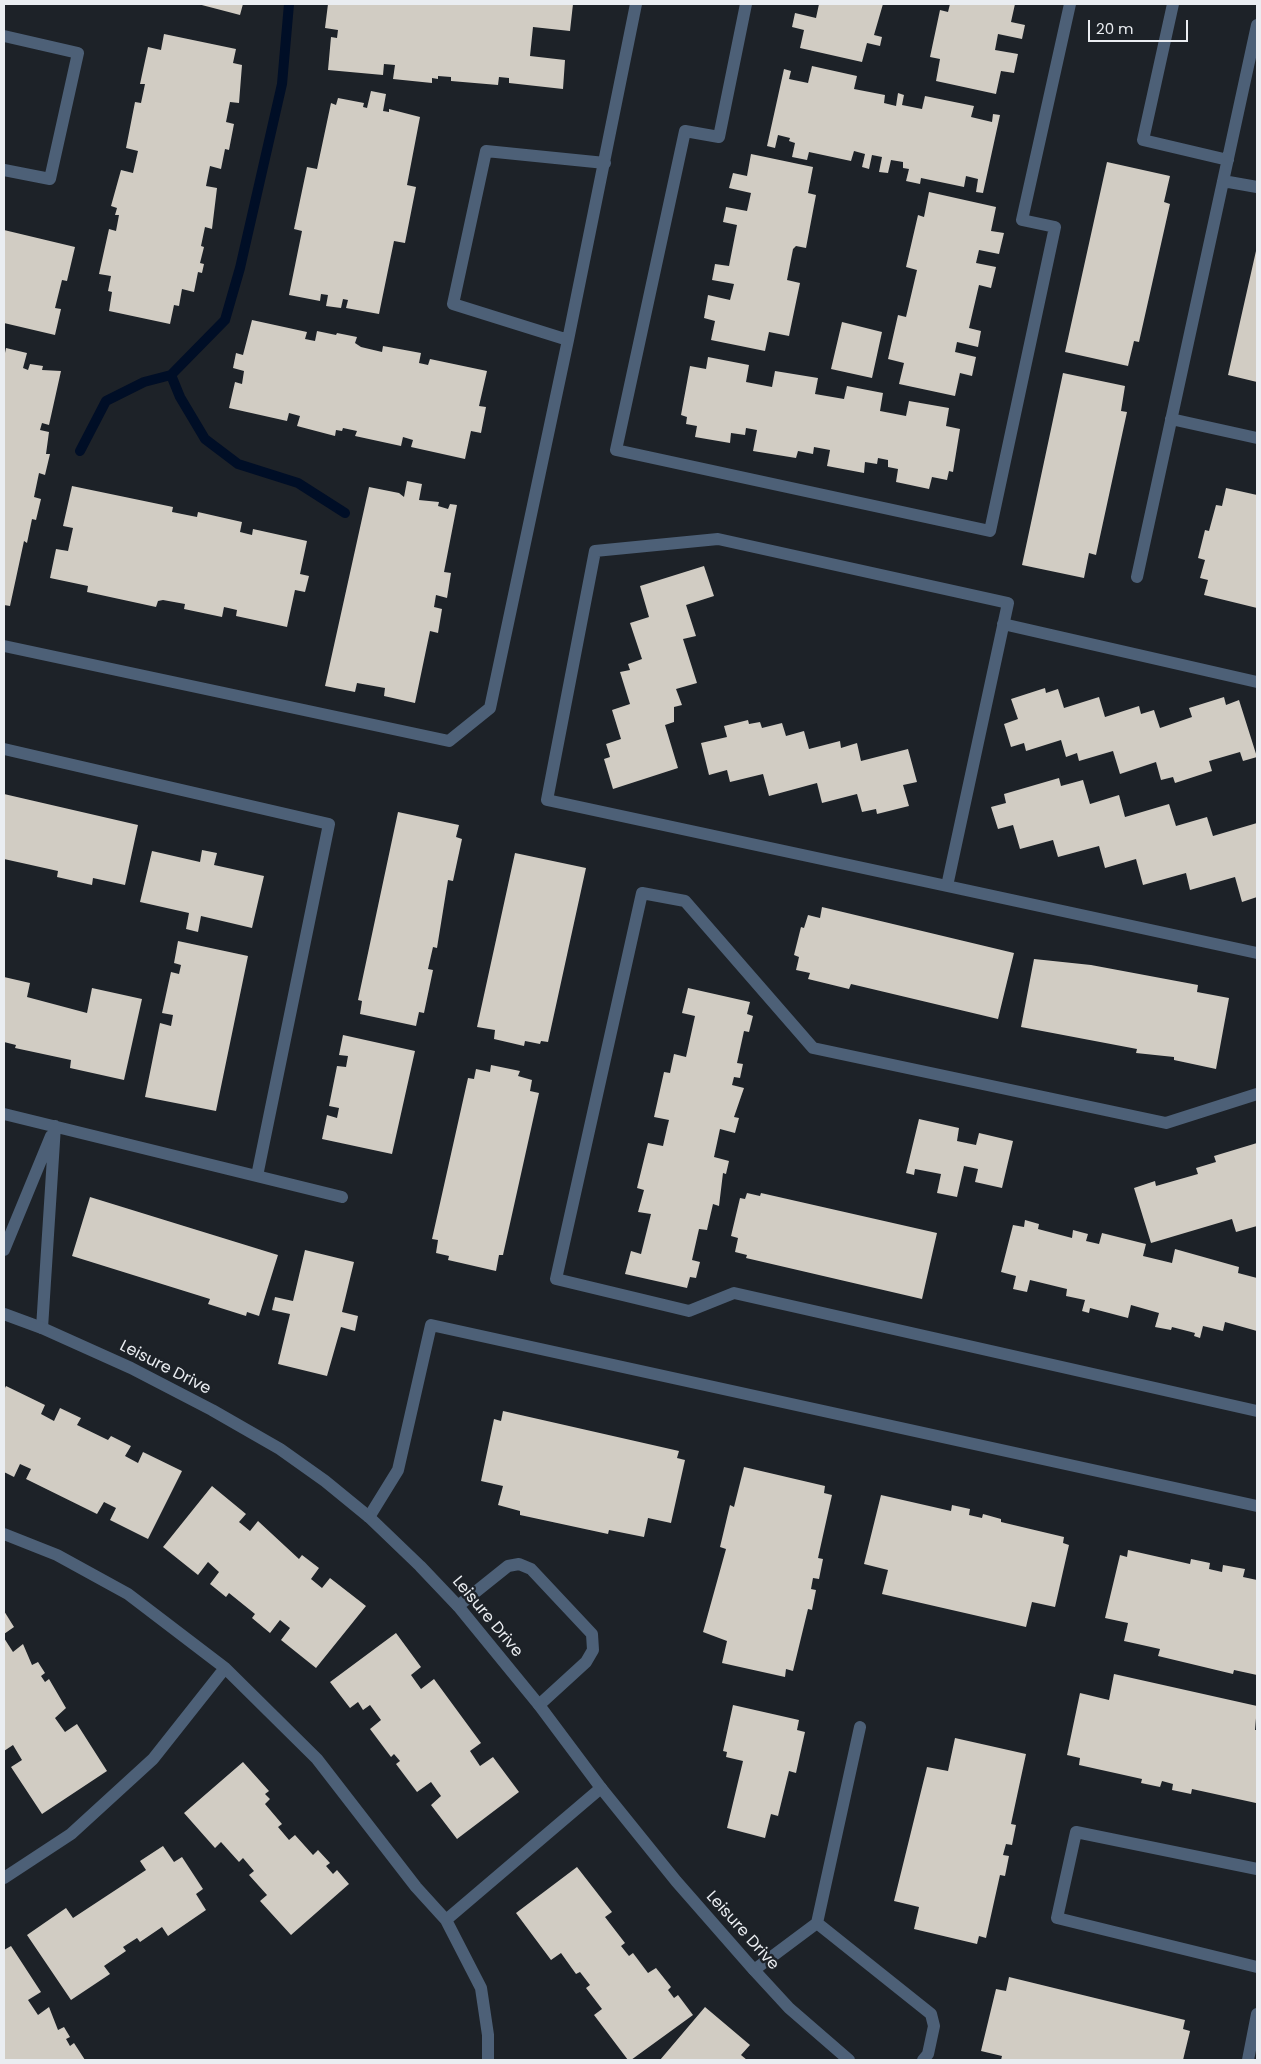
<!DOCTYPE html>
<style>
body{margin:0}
#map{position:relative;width:1261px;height:2064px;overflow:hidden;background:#1d2228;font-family:Poppins,sans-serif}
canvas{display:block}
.frame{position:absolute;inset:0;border:5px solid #eaedf1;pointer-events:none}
.scale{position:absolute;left:1088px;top:20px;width:100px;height:22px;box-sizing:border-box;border:2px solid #eaedf1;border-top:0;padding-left:6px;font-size:15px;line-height:18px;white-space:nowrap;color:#eaedf1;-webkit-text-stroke:4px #1d2228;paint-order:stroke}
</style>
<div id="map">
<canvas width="1261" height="2064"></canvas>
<div class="frame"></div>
<div class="scale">20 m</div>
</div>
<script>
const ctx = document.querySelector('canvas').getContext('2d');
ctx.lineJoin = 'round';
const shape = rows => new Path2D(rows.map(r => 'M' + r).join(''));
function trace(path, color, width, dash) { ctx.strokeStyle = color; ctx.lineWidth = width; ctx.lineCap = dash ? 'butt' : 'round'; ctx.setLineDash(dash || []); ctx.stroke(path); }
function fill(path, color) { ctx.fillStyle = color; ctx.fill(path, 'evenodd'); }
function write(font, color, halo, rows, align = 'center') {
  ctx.font = font + ' Poppins,sans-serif'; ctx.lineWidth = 5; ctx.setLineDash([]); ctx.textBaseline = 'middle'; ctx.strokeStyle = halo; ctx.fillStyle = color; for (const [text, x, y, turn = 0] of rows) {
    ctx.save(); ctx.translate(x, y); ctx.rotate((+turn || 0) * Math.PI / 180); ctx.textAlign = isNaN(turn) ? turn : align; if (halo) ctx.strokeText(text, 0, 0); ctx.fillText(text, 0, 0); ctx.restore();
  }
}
const stream = shape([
 [289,4,282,84,240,268,225,320,171,375,180,397,205,439,238,464,298,483,345,513],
 [80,451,106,401,144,382,171,375]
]);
const building = shape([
 [198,4,243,4,240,15],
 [328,4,573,4,570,31,533,27,530,56,565,60,563,89,509,83,509,78,499,77,498,85,451,81,451,77,438,76,438,79,432,78,432,83,393,79,395,65,384,64,383,75,328,70,331,37,337,38,338,30,325,28],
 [819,4,883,4,874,35,882,37,880,46,867,43,862,62,800,48,804,30,792,27,795,13,816,18],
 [950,4,1015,4,1011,22,1025,25,1022,39,998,34,995,50,1018,54,1014,73,1001,71,996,94,936,81,940,59,930,57,940,10,948,12],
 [164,34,236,49,233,63,242,65,239,103,230,102,226,122,234,124,229,150,225,149,221,169,210,166,206,186,217,188,212,229,205,227,201,246,204,247,200,263,204,264,202,273,198,272,194,292,182,289,179,306,174,305,170,324,109,311,112,292,108,291,111,276,99,274,109,229,116,231,119,215,115,215,117,208,111,206,121,170,133,173,138,151,126,148,135,102,141,103,145,84,140,84,148,47,161,50],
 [812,66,857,76,854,89,885,95,884,103,896,106,898,93,904,95,902,105,922,109,925,96,974,106,971,117,992,122,993,114,1000,115,983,193,976,192,978,179,966,176,964,187,921,178,920,184,906,181,909,169,903,168,903,162,891,160,888,173,879,172,882,157,872,155,869,169,862,167,865,154,854,151,851,161,809,152,807,160,792,157,795,143,789,141,790,138,778,135,775,148,767,146,784,69,791,71,789,79,808,83],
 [371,91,386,94,383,111,389,112,389,109,420,117,407,185,416,187,405,243,394,241,379,314,346,308,348,300,343,299,341,308,326,306,328,295,321,294,320,301,289,295,302,231,294,229,307,167,317,169,331,103,336,105,338,98,364,103,363,107,367,108],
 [751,154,813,167,808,193,816,195,806,248,796,246,793,249,787,280,800,283,789,336,769,332,765,351,711,340,715,321,704,318,708,295,730,300,734,284,712,280,715,264,729,266,737,225,723,222,726,207,747,211,751,193,729,188,733,173,747,176],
 [1107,162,1170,176,1164,202,1170,204,1139,342,1134,341,1128,366,1065,352],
 [929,192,996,207,991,231,1004,233,999,254,979,250,976,263,996,267,991,288,979,285,969,328,981,331,978,347,957,342,955,352,976,357,972,376,960,373,955,396,899,384,904,363,888,359,898,315,906,317,917,270,906,267,918,215,924,217],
 [4,230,75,247,67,281,62,280,55,308,61,309,55,335,4,323],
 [1256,251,1257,251,1257,382,1228,375],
 [252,320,307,332,305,339,315,341,317,331,336,335,337,333,357,337,355,343,361,347,382,352,383,346,421,353,419,363,428,365,430,359,487,371,479,406,486,407,481,433,471,431,465,459,411,447,413,440,403,437,401,446,355,436,357,431,343,428,342,431,336,430,335,436,297,426,300,416,289,413,287,421,229,408,235,382,242,384,244,371,233,368,236,353,243,355],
 [842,322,882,332,872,378,831,369],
 [6,348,27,353,23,368,28,370,30,364,43,366,42,370,61,371,49,425,42,423,40,430,49,432,46,454,50,454,45,475,39,473,34,497,41,499,36,520,32,519,27,543,24,541,10,606,4,605,4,358],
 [708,357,749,365,746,382,772,387,775,371,818,378,815,394,844,399,847,386,883,393,880,411,906,416,909,401,949,408,946,426,960,429,953,472,949,471,947,480,932,477,929,489,896,482,898,469,888,467,888,460,878,458,877,464,865,462,864,473,827,466,830,450,814,447,813,454,798,451,796,458,753,451,757,430,746,428,745,435,731,433,730,443,695,437,697,426,686,424,687,417,681,415,690,366,706,369],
 [1063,373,1125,386,1121,411,1127,412,1096,555,1089,553,1084,578,1022,565],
 [407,481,422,484,419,500,439,502,438,506,448,509,450,504,457,505,444,572,451,573,447,598,436,595,434,607,442,609,438,633,430,631,415,703,384,696,385,688,357,683,355,692,325,686,369,487,399,493,404,497],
 [72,486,173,507,172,512,197,517,198,512,242,522,240,532,252,535,253,529,307,541,300,574,309,576,305,592,295,590,287,627,236,616,237,610,224,607,222,617,184,609,185,604,163,600,158,601,156,607,87,592,88,586,50,578,56,549,68,551,73,528,63,526],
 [1226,488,1257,495,1257,608,1204,595,1208,580,1200,578,1205,560,1198,558,1205,530,1209,531,1216,505,1222,506],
 [704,566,714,596,686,605,696,636,683,639,697,683,676,689,682,705,674,707,674,722,665,725,678,768,613,789,604,759,610,757,606,744,621,739,612,710,630,704,620,672,630,670,628,664,642,659,630,623,649,617,640,586],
 [1045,688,1046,693,1058,689,1064,708,1099,697,1105,717,1139,706,1141,714,1154,710,1160,728,1192,717,1189,708,1224,697,1226,705,1239,700,1257,757,1243,761,1240,752,1209,761,1212,771,1175,783,1173,777,1161,780,1156,762,1120,774,1113,751,1079,761,1077,753,1066,757,1061,740,1026,751,1024,743,1011,747,1004,724,1018,719,1011,699],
 [748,720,749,724,760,722,762,728,782,723,786,736,804,731,809,749,840,741,841,748,857,743,861,761,908,749,917,782,903,785,909,806,877,814,876,809,862,812,857,794,822,803,817,783,769,796,763,774,730,782,727,770,709,775,701,743,727,737,724,726],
 [1059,778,1061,786,1083,780,1090,804,1119,795,1125,817,1169,804,1176,826,1207,817,1213,836,1257,823,1257,897,1242,902,1235,877,1190,890,1186,873,1143,885,1136,859,1105,868,1099,846,1058,857,1053,840,1020,849,1013,825,998,829,991,807,1006,803,1004,794],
 [4,794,138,825,125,885,93,878,92,885,57,877,58,871,4,859],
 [398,812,459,825,456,837,462,839,453,881,448,880,437,948,433,947,428,969,433,970,424,1013,419,1012,416,1026,360,1014,362,1001,358,1000],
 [202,850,217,853,214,865,264,876,252,928,201,916,198,932,186,929,189,913,140,902,152,851,200,862],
 [515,853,586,868,548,1042,541,1041,540,1044,525,1041,524,1046,494,1039,495,1030,477,1027],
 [822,907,1014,953,998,1019,851,984,849,989,808,979,810,973,796,970,799,957,794,955,801,927,804,928,808,915,820,918],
 [178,941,248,956,216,1111,145,1097,160,1023,171,1026,173,1015,162,1013,171,972,179,974,181,965,174,963],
 [1034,959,1091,965,1198,985,1197,992,1229,998,1216,1069,1174,1060,1174,1057,1136,1053,1137,1049,1021,1027],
 [4,977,30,983,27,997,87,1013,92,988,142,999,124,1080,70,1068,71,1060,15,1048,16,1045,4,1042],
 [688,988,750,1002,747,1014,753,1016,749,1032,744,1031,737,1063,743,1064,740,1078,734,1077,732,1085,744,1088,734,1117,739,1118,735,1133,720,1129,714,1157,729,1161,726,1174,723,1173,719,1206,713,1204,707,1230,699,1229,692,1260,700,1262,696,1278,690,1277,687,1288,625,1274,631,1251,641,1254,651,1214,638,1212,644,1190,637,1188,648,1143,663,1146,667,1128,669,1120,654,1117,664,1072,670,1073,674,1054,686,1057,695,1016,682,1013],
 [343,1035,415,1051,392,1154,322,1139,327,1115,337,1118,339,1108,329,1106,337,1066,346,1067,348,1056,339,1055],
 [491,1065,520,1071,518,1076,532,1080,530,1091,539,1093,503,1255,499,1255,496,1271,448,1260,449,1256,436,1253,438,1240,432,1239,468,1078,474,1079,476,1069,490,1072],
 [919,1119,959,1128,957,1141,976,1145,979,1133,1013,1141,1002,1188,975,1182,978,1169,964,1166,957,1197,937,1193,941,1174,915,1169,914,1175,906,1173],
 [1257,1143,1257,1226,1236,1232,1232,1219,1151,1243,1134,1188,1155,1181,1156,1186,1198,1174,1196,1168,1216,1162,1214,1156],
 [747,1193,760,1196,761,1193,937,1233,922,1299,746,1258,747,1255,735,1252,738,1238,731,1236,740,1198,745,1199],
 [90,1197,278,1255,259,1316,247,1312,246,1316,208,1304,210,1299,72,1256],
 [1025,1220,1039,1224,1038,1229,1072,1238,1073,1230,1088,1234,1086,1241,1099,1244,1102,1233,1146,1244,1143,1256,1172,1263,1175,1249,1239,1267,1238,1273,1257,1278,1257,1331,1225,1322,1223,1331,1203,1326,1200,1338,1194,1336,1195,1333,1172,1327,1171,1330,1155,1327,1159,1313,1131,1305,1128,1318,1090,1308,1089,1313,1082,1311,1085,1300,1066,1296,1067,1289,1030,1280,1027,1292,1013,1289,1016,1276,1001,1272,1013,1225,1024,1227],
 [305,1250,354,1262,342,1312,358,1316,355,1331,341,1327,327,1376,278,1364,290,1314,272,1310,275,1297,293,1301],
 [6,1386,45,1405,41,1414,54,1421,60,1408,81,1418,77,1425,108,1440,111,1436,131,1446,125,1456,138,1463,143,1452,182,1471,148,1539,110,1520,116,1508,104,1502,97,1514,26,1479,31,1469,20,1464,14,1477,4,1472,4,1390],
 [503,1411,679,1451,677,1458,685,1460,671,1523,648,1518,644,1537,609,1530,608,1534,520,1515,520,1511,498,1505,503,1486,481,1481,494,1419,501,1421],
 [744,1467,825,1486,824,1493,832,1495,818,1558,823,1559,819,1579,813,1578,811,1589,816,1590,812,1610,808,1609,793,1671,786,1669,785,1677,722,1663,727,1641,703,1632,726,1549,720,1547,730,1505,734,1507],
 [212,1486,246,1514,239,1522,250,1531,258,1521,299,1559,302,1555,319,1568,311,1579,322,1588,330,1578,366,1606,316,1668,281,1640,290,1628,280,1620,270,1633,252,1618,255,1614,229,1593,226,1597,210,1584,219,1572,208,1562,198,1575,163,1547],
 [881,1495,951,1511,952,1505,970,1509,969,1515,982,1518,983,1514,1001,1519,1001,1522,1064,1537,1063,1543,1069,1545,1055,1607,1032,1602,1026,1627,882,1594,888,1570,864,1564],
 [1128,1550,1190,1564,1191,1559,1210,1563,1209,1569,1222,1572,1223,1565,1245,1569,1243,1577,1257,1580,1257,1675,1234,1670,1233,1674,1158,1656,1160,1649,1124,1641,1128,1623,1105,1618,1120,1555,1127,1557],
 [4,1611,14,1627,4,1634],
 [396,1633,421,1667,411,1675,421,1689,434,1679,481,1743,470,1751,480,1766,493,1757,519,1792,457,1839,431,1805,441,1796,431,1782,417,1792,396,1764,400,1761,394,1754,391,1757,370,1729,381,1720,370,1705,363,1710,358,1702,350,1708,330,1682],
 [4,1638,13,1652,23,1644,32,1665,38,1662,45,1673,41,1676,45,1682,49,1679,66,1708,55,1718,65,1732,77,1724,107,1771,42,1814,11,1767,22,1760,13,1745,4,1751],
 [1114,1674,1257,1706,1255,1730,1257,1730,1256,1803,1192,1789,1191,1794,1172,1790,1173,1784,1162,1781,1160,1787,1141,1783,1142,1779,1079,1765,1080,1758,1067,1755,1080,1693,1109,1700],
 [733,1705,799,1720,797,1730,805,1732,796,1773,789,1771,778,1816,771,1814,765,1838,727,1828,743,1761,726,1757,727,1752,723,1751],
 [955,1738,1026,1754,1011,1824,1016,1825,1012,1845,1006,1844,1003,1855,1009,1856,1005,1876,1000,1875,986,1938,979,1936,977,1944,914,1929,919,1907,894,1901,927,1767,948,1771],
 [243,1762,269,1791,265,1794,270,1799,265,1804,282,1824,278,1827,289,1840,295,1835,313,1855,318,1850,330,1863,326,1866,333,1874,337,1870,349,1884,291,1935,260,1901,267,1895,249,1875,254,1871,243,1858,239,1862,221,1842,215,1848,184,1813],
 [163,1846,174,1862,182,1857,203,1889,196,1894,206,1910,168,1936,162,1927,140,1942,137,1938,123,1947,126,1951,104,1966,110,1974,71,2000,27,1935,66,1908,73,1918,146,1870,140,1861],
 [577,1867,612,1912,605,1917,625,1943,621,1946,629,1956,633,1953,648,1973,656,1968,671,1987,668,1990,674,1998,678,1995,693,2015,631,2060,628,2060,594,2015,602,2009,586,1988,590,1985,580,1972,576,1974,561,1953,551,1960,516,1913],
 [11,1946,41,1992,28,2000,38,2015,49,2007,58,2030,64,2027,70,2037,66,2039,70,2046,74,2043,85,2060,4,2060,4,1950],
 [1009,1977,1185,2020,1183,2029,1190,2031,1183,2060,1001,2060,1002,2056,981,2051,996,1989,1006,1991],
 [705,2007,750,2045,741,2055,747,2060,660,2060]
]);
const service = shape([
 [746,4,719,137,685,131,616,450,990,531,1055,227,1022,220,1070,4],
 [1173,4,1143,140,1228,160],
 [4,36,78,53,50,179,4,170],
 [1223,181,1257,187],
 [568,340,453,304,486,151,605,163],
 [1171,419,1257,438],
 [1137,577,1257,25],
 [1003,624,1257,682],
 [4,646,449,741,490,708,568,340,636,4],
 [4,749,329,824,257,1176],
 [947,886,1008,603,718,539,595,551,547,800,947,886,1257,953],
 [1257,1094,1166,1123,813,1048,685,901,642,893,556,1279,689,1311,734,1293,1257,1411],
 [4,1114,342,1197],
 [4,1250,51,1136],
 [42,1328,55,1126],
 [369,1517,398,1470,431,1325,1257,1506],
 [4,1534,57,1555,128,1594,225,1668,317,1759,416,1887,446,1920,481,1988,488,2035,488,2060],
 [458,1606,508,1566,519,1564,531,1569,592,1634,593,1650,586,1662,539,1705],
 [1257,1869,1076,1832,1057,1918,1257,1967],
 [4,1878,71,1834,153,1759,225,1668],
 [446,1920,601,1788],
 [817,1923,931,2014,934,2026,928,2054,923,2060],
 [754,1970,817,1923,860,1727],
 [1248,2060,1257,2014]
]);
const tertiary = shape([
 [4,1314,42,1328,131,1368,212,1410,280,1449,325,1481,369,1517,420,1566,458,1606,539,1705,601,1788,676,1881,754,1970,789,2008,849,2060]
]);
const streetNames = [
 ["Leisure Drive",165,1368,27],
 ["Leisure Drive",487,1617,50],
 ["Leisure Drive",742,1931,48]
];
trace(stream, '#000e26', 10);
fill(building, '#d1ccc3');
trace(service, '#4d6077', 12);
trace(tertiary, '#4d6077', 12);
write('16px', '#eaedf1', '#1d2228', streetNames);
</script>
